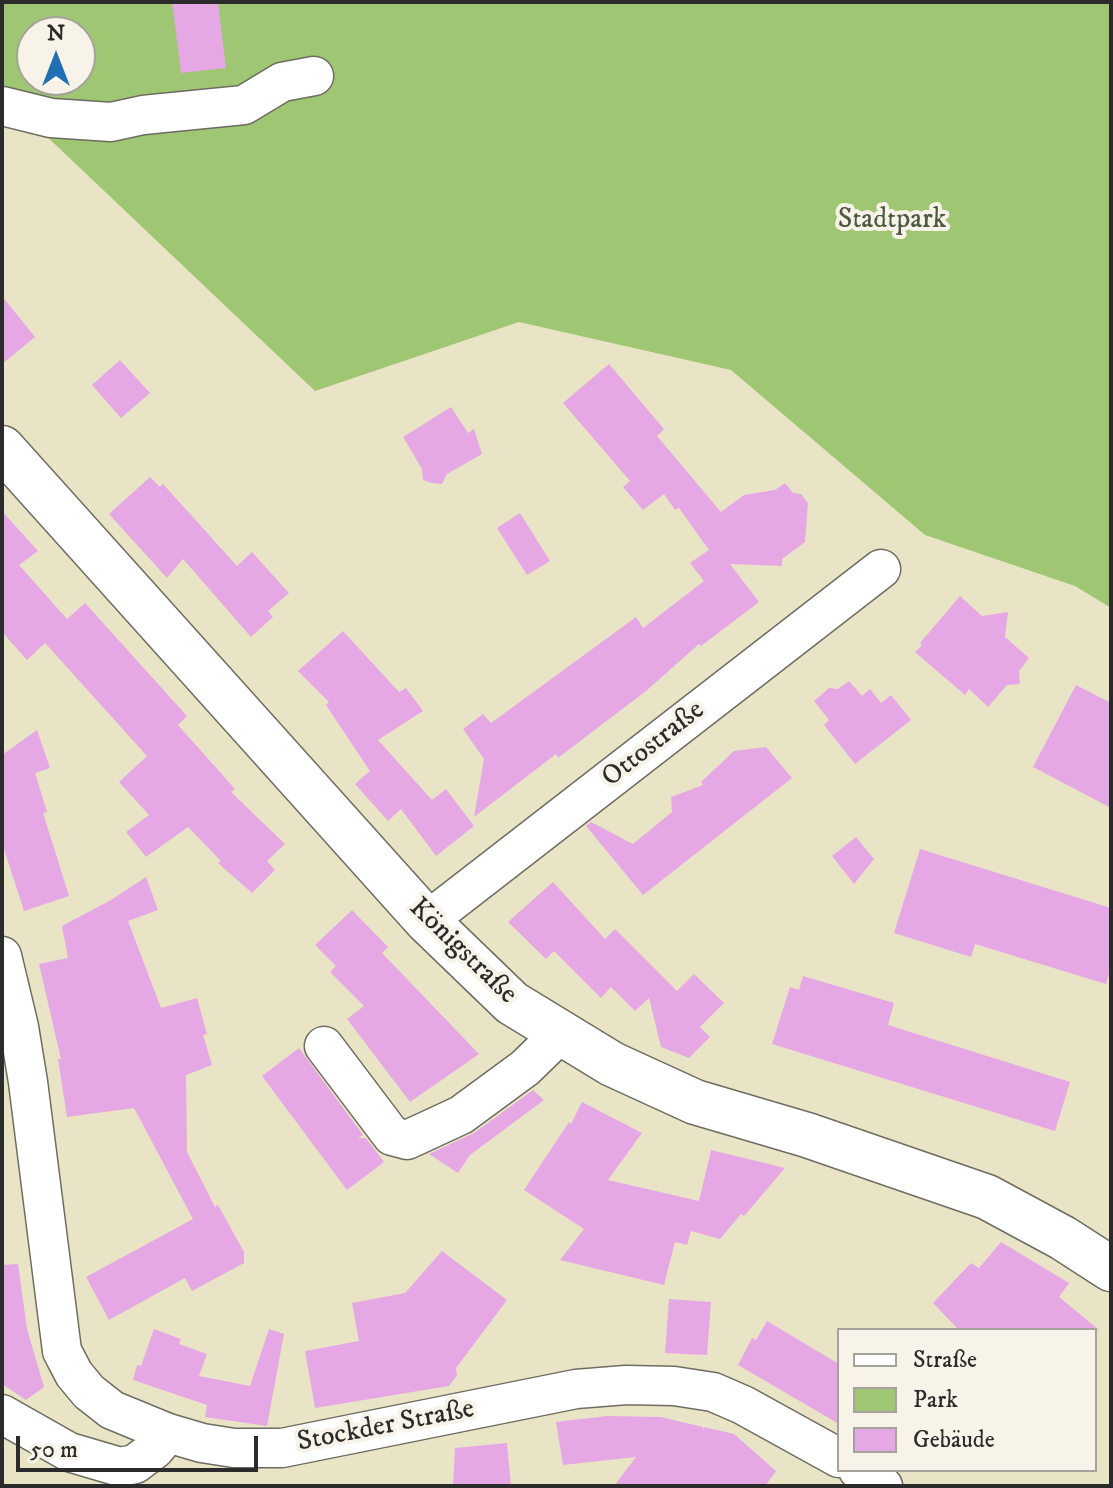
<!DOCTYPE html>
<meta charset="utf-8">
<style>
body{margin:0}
#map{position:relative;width:1113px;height:1488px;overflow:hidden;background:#eae4c6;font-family:"IM FELL DW Pica",serif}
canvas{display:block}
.frame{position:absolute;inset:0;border:4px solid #2b2b2b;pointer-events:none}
.legend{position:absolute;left:837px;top:1328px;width:260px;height:144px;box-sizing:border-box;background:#f7f3e8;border:2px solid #a5a39c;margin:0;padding:10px 14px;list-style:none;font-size:24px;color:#2b2b2b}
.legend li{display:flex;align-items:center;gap:16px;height:40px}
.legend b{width:40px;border:2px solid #a5a39c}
.north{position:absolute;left:16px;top:16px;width:80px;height:80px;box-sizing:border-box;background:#f7f3e8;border:2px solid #a5a39c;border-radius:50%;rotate:0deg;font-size:22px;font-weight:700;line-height:32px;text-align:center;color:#2b2b2b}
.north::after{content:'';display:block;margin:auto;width:28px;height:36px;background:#1f6fb2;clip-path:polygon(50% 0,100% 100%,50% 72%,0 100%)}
.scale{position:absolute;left:16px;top:1436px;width:242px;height:36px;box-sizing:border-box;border:4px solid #2b2b2b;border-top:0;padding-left:10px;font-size:24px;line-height:28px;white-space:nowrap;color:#2b2b2b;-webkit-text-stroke:6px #f7f3e8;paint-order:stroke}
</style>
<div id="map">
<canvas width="1113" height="1488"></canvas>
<div class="frame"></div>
<ul class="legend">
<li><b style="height:10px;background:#fff"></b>Straße</li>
<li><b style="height:22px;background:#9fc672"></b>Park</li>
<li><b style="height:22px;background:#e5a8e4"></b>Gebäude</li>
</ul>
<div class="north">N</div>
<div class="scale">50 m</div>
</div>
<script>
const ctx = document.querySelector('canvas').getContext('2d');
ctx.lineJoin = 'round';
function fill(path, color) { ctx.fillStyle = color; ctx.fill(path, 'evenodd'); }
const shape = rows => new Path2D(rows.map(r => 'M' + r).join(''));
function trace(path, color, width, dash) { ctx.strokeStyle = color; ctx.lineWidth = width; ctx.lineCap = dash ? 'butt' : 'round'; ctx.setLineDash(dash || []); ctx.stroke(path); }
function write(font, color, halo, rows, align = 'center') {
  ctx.font = font + ' "IM FELL DW Pica",serif'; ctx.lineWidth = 8; ctx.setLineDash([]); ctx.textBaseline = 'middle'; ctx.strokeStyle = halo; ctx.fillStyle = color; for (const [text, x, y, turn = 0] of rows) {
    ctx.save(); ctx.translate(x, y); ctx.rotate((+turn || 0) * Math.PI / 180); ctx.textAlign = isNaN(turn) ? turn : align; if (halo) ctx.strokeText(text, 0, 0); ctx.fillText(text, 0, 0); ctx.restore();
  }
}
const green = shape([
 [2,2,1111,2,1111,608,1075,586,925,535,731,370,519,322,315,391,2,94],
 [32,32,80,32,80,80,32,80]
]);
const building = shape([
 [172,2,218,2,226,68,181,73],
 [2,296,35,337,2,364],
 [120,360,150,393,121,418,92,385],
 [609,364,664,429,657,436,721,512,744,495,775,490,785,483,793,493,801,494,808,503,805,542,782,559,782,566,730,564,759,602,701,646,699,644,646,691,558,758,556,754,474,817,484,759,463,729,483,714,491,723,636,617,643,628,704,581,690,563,709,550,679,508,675,510,664,494,643,510,623,487,630,481,563,403],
 [451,407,468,433,474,429,482,454,447,474,442,484,432,483,423,480,422,469,403,437],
 [150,477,160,487,163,484,237,566,252,552,289,593,268,611,273,617,251,637,183,559,167,578,109,514],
 [2,511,38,551,19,565,67,619,85,603,187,716,178,725,235,789,231,792,285,844,267,861,275,870,252,893,218,863,221,861,188,827,146,857,126,832,149,815,119,782,147,756,45,643,27,660,2,632],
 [520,513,550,561,527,575,497,528],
 [960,596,982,616,1008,612,1005,637,1029,658,1019,671,1020,684,1007,685,988,707,969,689,965,695,915,652,922,645,920,643],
 [343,631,399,692,406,688,423,711,378,740,432,800,446,789,474,826,436,856,401,809,388,821,355,784,370,771,326,705,329,702,298,671],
 [849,681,862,696,870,689,881,703,891,695,911,720,855,764,824,725,829,720,814,701,829,688,838,689],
 [1076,685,1111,703,1111,808,1033,767],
 [37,730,50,768,35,773,47,812,43,813,69,896,24,911,2,843,2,755],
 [766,747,792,778,643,895,586,826,591,822,633,844,672,812,671,797,703,785,701,782,734,751],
 [856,837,874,859,854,884,832,856],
 [920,849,1111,908,1111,967,1106,984,975,944,971,957,894,933],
 [146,877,158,910,128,921,161,1008,197,998,207,1034,203,1035,212,1065,186,1075,187,1152,215,1207,218,1205,244,1252,244,1263,192,1291,185,1278,109,1320,86,1277,193,1219,134,1108,67,1117,58,1059,61,1059,39,964,68,958,62,926,111,900],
 [553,882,605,939,615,929,677,991,694,974,724,1003,700,1027,710,1037,689,1058,661,1047,649,998,635,1011,611,987,601,998,554,951,546,959,508,922],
 [352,910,388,947,382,953,479,1054,410,1102,347,1019,364,1006,330,972,336,966,315,945],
 [803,976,894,1003,888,1025,1070,1082,1055,1131,772,1044,790,987,799,990],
 [299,1048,363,1135,358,1138,366,1138,384,1162,347,1190,262,1076],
 [533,1090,544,1100,470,1155,458,1173,429,1154,474,1133],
 [582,1102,642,1133,608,1180,699,1201,711,1150,785,1168,744,1216,741,1214,720,1239,691,1231,687,1245,675,1242,664,1285,560,1260,584,1229,524,1190,569,1122,571,1124],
 [1001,1242,1069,1283,1059,1297,1099,1330,959,1330,933,1303,971,1263,979,1268],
 [442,1251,507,1300,456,1368,457,1375,449,1386,315,1408,305,1351,359,1341,352,1303,405,1293],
 [18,1264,27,1329,44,1387,26,1400,2,1384,2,1265],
 [669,1299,711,1302,707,1355,665,1353],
 [767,1321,839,1364,839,1424,738,1365,752,1338,756,1340],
 [154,1329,181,1339,179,1344,207,1354,199,1376,250,1386,269,1329,284,1334,267,1426,205,1417,207,1405,133,1380,137,1365,141,1366],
 [607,1416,661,1417,703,1427,703,1430,704,1427,734,1434,776,1471,765,1486,614,1486,636,1457,563,1465,556,1422],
 [507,1443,511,1486,453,1486,455,1448]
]);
const minor = shape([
 [2,106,51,118,111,122,143,115,244,105,282,82,314,76],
 [427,921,881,569],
 [2,956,19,1027,28,1082,62,1351,74,1374,89,1392,112,1410,168,1433,202,1443,234,1448,282,1448,576,1389,626,1385,674,1386,713,1392,743,1405,839,1458],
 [324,1046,392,1136,407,1140,461,1115,525,1068,561,1033],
 [2,1414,69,1452,120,1467,135,1464,155,1449,168,1433],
 [858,1470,883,1486]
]);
const major = shape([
 [2,448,427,921,512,1003,612,1064,695,1102,807,1135,987,1197,1063,1238,1111,1269]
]);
const parkNames = [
 ["Stadtpark",892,221]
];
const streetNames = [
 ["Ottostraße",654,745,-38],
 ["Königstraße",462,952,44],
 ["Stockder Straße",386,1427,-11]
];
fill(green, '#9fc672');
fill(building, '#e5a8e4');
trace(minor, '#6e6c61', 41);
trace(major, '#6e6c61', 47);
trace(minor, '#fff', 38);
trace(major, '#fff', 44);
write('28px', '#4e5a40', '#f7f3e8', parkNames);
write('28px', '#2b2b2b', '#f7f3e8', streetNames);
</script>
